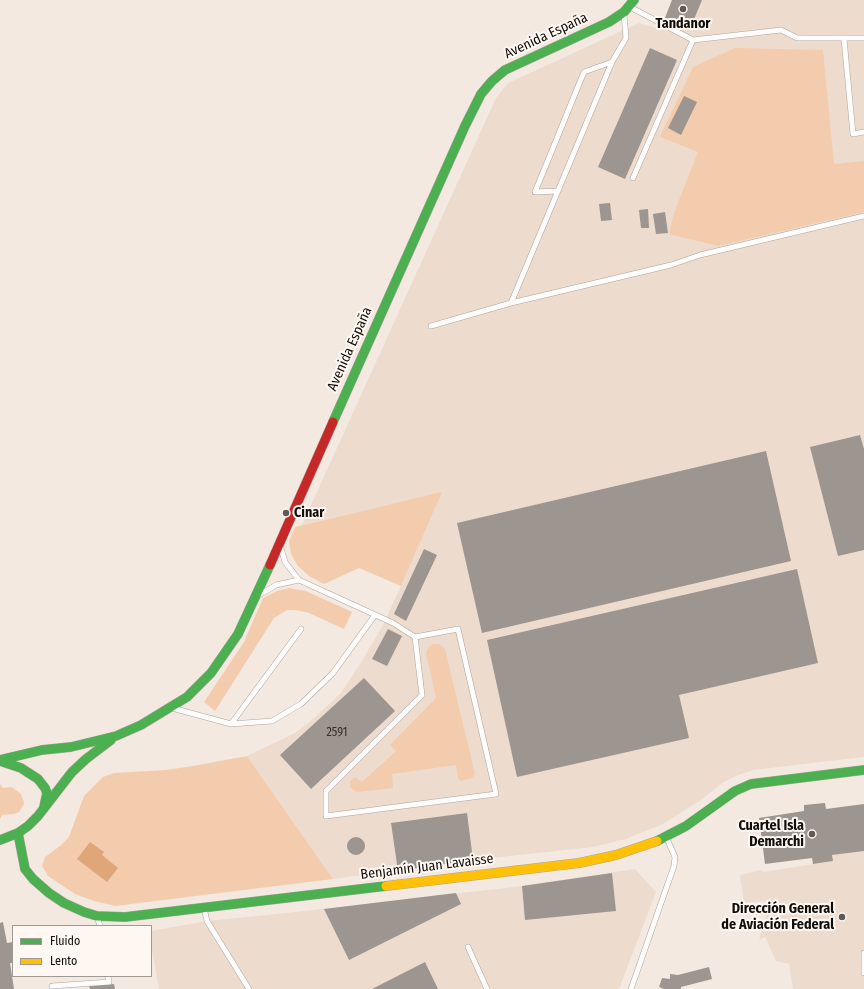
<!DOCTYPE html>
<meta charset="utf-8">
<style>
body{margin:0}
#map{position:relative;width:864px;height:989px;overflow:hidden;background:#f3e9e1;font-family:"Fira Sans Condensed",sans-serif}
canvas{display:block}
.legend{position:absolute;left:12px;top:925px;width:140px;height:52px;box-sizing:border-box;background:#fff7f2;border:1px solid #a19994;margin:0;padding:5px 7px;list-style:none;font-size:12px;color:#130d08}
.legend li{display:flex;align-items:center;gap:8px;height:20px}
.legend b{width:20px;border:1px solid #a19994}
</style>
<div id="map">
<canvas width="864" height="989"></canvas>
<ul class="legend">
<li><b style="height:5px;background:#4caf50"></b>Fluido</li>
<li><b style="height:5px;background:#ffc107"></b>Lento</li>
</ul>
</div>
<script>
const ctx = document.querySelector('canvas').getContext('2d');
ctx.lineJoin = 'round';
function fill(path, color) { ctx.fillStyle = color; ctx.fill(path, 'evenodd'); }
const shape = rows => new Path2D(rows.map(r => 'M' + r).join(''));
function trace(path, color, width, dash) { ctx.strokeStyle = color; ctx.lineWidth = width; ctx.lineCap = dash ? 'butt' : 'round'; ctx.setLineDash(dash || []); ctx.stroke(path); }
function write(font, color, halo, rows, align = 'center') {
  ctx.font = font + ' "Fira Sans Condensed",sans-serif'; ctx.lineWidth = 4; ctx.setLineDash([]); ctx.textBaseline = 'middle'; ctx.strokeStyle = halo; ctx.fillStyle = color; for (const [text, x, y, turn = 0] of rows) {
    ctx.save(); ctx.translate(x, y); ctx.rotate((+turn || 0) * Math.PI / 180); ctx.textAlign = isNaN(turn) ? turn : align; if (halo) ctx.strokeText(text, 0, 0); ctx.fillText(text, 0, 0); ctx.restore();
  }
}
const built = shape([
 [672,0,864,0,864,757,753,770,736,776,722,783,701,800,663,824,626,839,593,847,473,860,333,879,247,756,295,733,313,719,341,693,362,661,383,625,401,586,441,493,302,525,496,98,508,83,639,23,660,29],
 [864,851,864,989,793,989,789,964,776,961,765,937,759,940,771,900,744,903,740,875,761,870,763,872,833,861,832,855],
 [635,869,656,892,619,989,159,989,151,944,151,931,207,921,296,912,522,886]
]);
const green = shape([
 [735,48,823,50,834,164,864,161,864,212,718,246,669,234,674,213,698,152,660,137,693,67],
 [442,492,401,586,359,568,324,584,309,576,298,566,291,554,289,541,295,527],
 [289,588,306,591,352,612,344,629,309,613,296,610,287,610,274,618,215,711,204,702,244,642,263,598,277,591],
 [433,644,439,644,445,649,475,774,472,778,461,781,458,779,456,765,392,774,393,788,358,792,355,791,350,787,350,781,355,777,362,782,396,751,390,745,436,698,426,653,428,648],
 [247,756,333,879,115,906,94,901,75,894,48,876,42,866,45,857,60,846,69,837,84,796,103,777,114,773,166,770,193,766],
 [0,784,3,788,12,787,21,794,23,799,24,804,19,812,14,814,2,815,0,819]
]);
const water = shape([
 [90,842,104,852,102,855,118,868,107,882,77,859]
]);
const building = shape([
 [672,0,702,0,690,29,665,18],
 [650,48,677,60,625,179,598,167],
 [684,96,697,102,681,135,668,128],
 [610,203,612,220,601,221,599,204],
 [648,209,649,228,641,228,639,210],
 [665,212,668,233,656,234,653,214],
 [860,435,864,449,864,550,838,556,810,447],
 [766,451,791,561,482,633,457,523],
 [424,549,437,555,406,621,394,614],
 [797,569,818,663,679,695,689,738,517,777,487,640],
 [388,629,402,636,387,666,372,659],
 [364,678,395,711,311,789,280,755],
 [825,803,826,809,864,804,864,851,832,855,833,861,813,864,812,858,765,864,759,818,804,811,804,805],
 [467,813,473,860,398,871,391,823],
 '347 846a9 9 0 1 1 18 0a9 9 0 1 1-18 0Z',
 [612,873,616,911,525,920,522,886],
 [456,893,461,904,349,960,324,909],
 [3,922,7,943,13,942,13,963,10,963,14,989,0,989,0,923],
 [425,962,438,989,372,989],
 [709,967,712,979,681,987,681,989,664,989,659,987,662,978,670,979,670,974,678,975],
 [114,984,115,989,90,989,89,986]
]);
const lane = shape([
 [630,7,693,40,781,30,797,38,864,38],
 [844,39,853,134,864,132],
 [633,178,693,40],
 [558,191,535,192,584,72,612,62],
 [511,303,612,62,626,38,624,14],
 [431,326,511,303,671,265,700,255,864,216],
 [281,548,285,562,299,580,393,623,415,637,458,629,496,794,326,816,326,791,422,695,415,637],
 [261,594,276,585,299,580],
 [172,708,231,724,272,721,301,704,333,673,375,615],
 [231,724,301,629],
 [204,908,207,921,249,989],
 [97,917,100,926],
 [468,947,487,989],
 [864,953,864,973],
 [52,986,109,982,108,976],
 [631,989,674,866,675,857,667,839]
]);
const fast = shape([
 [333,422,465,126,481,94,492,81,505,70,609,22,624,12,634,0],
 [0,760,42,750,71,747,116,736,141,725,187,697,211,673,238,634,270,565],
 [0,761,21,768,38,779,45,788,47,793,44,807],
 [18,833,25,869,33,879,49,893,64,903,84,912,97,916,125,917,386,886],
 [0,840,18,833,28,826,38,816,72,772,86,759,111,740],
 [657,841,686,826,735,791,751,784,864,770]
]);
const slow = shape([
 [386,886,579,863,616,855,657,841]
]);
const jam = shape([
 [270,565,333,422]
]);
const markers = [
 [683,9,4,"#615a54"],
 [286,513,4,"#615a54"],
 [812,834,4,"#615a54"],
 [842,917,4,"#615a54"]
];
const numberNames = [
 ["2591",337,733]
];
const poiNames = [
 ["Tandanor",683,24,"center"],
 ["Cinar",294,513,"left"],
 ["Cuartel Isla",804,826],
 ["Demarchi",804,842],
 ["Dirección General",834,909],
 ["de Aviación Federal",834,925]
];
const streetNames = [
 ["Avenida España",546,36,-25],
 ["Avenida España",350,349,-66],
 ["Benjamín Juan Lavaisse",427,867,-7]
];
fill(built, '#eddbce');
fill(green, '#f3ccad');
fill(water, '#dea679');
fill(building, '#9d9590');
trace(lane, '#ada5a0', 6);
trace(fast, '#ada5a0', 10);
trace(slow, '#ada5a0', 10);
trace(jam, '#ada5a0', 10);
trace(lane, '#fdfcfa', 5);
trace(fast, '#4caf50', 9);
trace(slow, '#ffc107', 9);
trace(jam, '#c62828', 9);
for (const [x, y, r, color] of markers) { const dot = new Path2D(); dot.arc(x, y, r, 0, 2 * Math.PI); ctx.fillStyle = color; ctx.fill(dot); trace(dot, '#fff7f2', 1.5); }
write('12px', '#362f2a', null, numberNames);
write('bold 14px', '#130d08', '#fff7f2', poiNames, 'right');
write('14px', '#130d08', '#fff7f2', streetNames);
</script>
